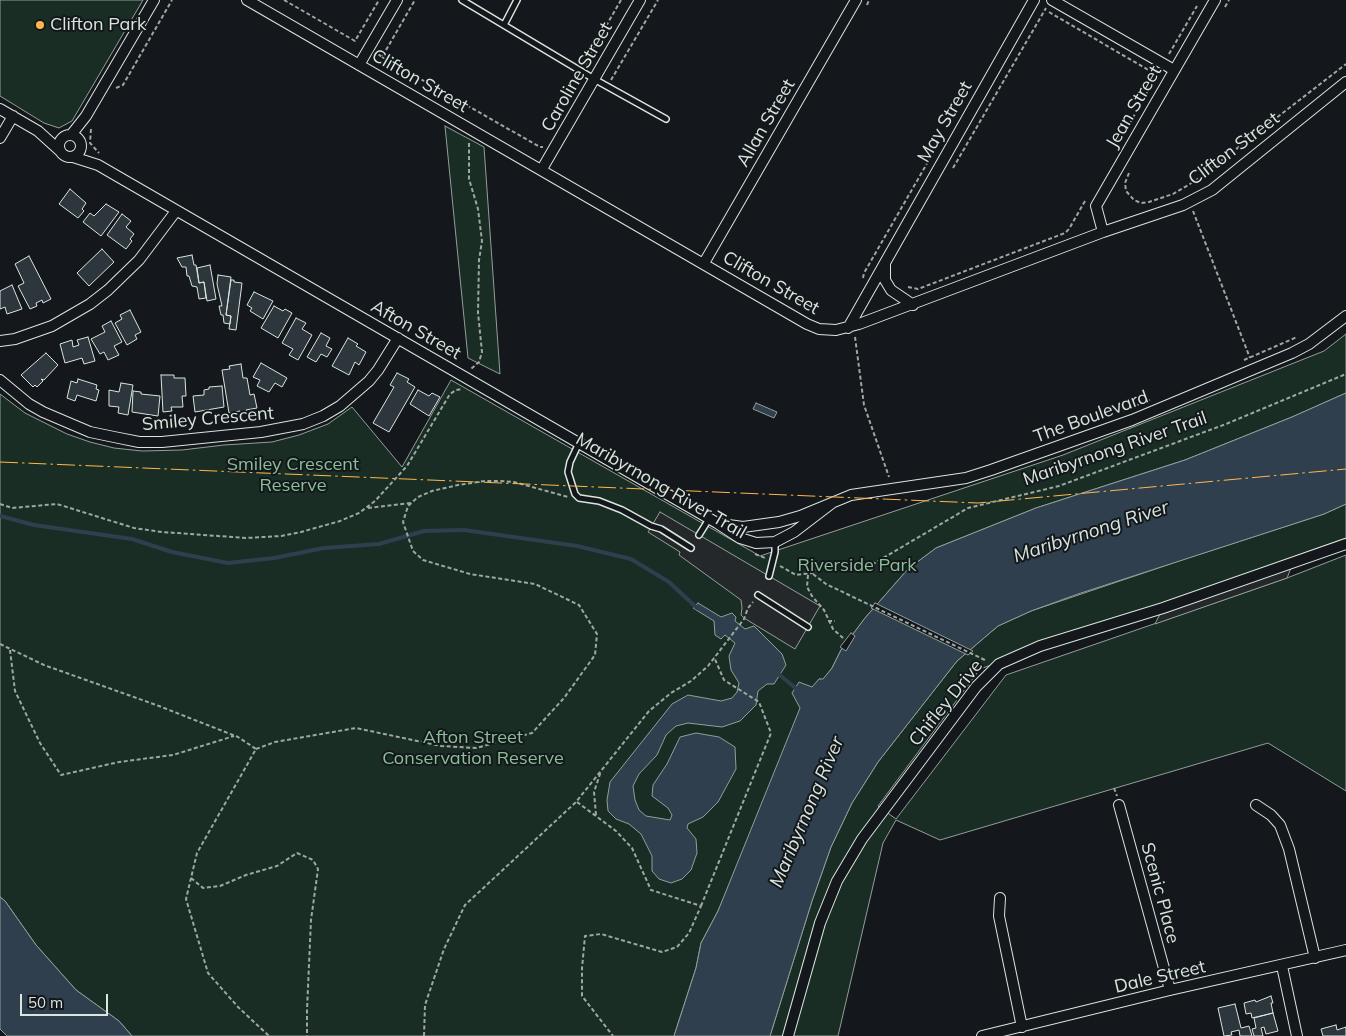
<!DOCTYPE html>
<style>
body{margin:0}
#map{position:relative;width:1346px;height:1036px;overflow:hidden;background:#14181c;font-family:Mulish,sans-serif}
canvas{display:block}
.scale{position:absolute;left:20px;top:994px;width:88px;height:22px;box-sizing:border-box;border:2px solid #d8e6dc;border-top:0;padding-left:6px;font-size:15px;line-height:18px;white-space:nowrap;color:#d8e6dc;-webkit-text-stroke:4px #14181c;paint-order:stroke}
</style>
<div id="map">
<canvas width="1346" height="1036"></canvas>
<div class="scale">50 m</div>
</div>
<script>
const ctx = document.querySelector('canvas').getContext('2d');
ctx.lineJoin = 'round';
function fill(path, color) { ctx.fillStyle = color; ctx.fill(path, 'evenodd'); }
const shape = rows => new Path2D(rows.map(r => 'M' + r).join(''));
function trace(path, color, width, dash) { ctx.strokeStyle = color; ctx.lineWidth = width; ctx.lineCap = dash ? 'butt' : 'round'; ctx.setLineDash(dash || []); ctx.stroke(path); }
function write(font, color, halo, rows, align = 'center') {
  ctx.font = font + ' Mulish,sans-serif'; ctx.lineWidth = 4; ctx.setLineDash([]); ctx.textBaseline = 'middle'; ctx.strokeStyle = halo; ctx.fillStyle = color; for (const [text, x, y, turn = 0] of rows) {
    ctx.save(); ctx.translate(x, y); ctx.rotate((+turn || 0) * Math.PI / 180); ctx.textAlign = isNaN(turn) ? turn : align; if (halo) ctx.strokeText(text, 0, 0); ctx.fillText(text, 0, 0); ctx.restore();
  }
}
const green = shape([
 [0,0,143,0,72,121,59,128,44,123,0,96,0,0],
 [445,126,484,147,500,374,468,358,445,126],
 [1346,334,1346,393,1292,417,1185,460,1036,508,936,548,908,569,865,618,841,650,832,668,823,680,819,679,718,911,701,943,696,968,674,1036,132,1036,119,1021,76,990,36,945,5,901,0,897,0,394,25,413,67,434,90,442,114,448,142,451,182,450,224,445,272,442,299,435,328,424,352,407,402,467,451,380,760,556,1063,455,1324,351,1346,334],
 [1346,504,1346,538,980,669,878,806,896,819,1006,675,1287,578,1346,555,1346,791,1268,743,940,840,896,820,883,843,838,1036,770,1036,812,901,831,847,852,803,878,762,957,661,998,626,1031,611,1188,558,1324,514,1346,504]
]);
const parking = shape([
 [660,512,820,606,795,649,744,618,741,615,742,608,741,600,679,555,680,552,648,532,660,512],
 [1293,563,1287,578,1155,624,1163,608,1293,563]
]);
const water = shape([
 [1346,393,1346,504,1324,514,1078,594,1031,611,998,626,957,661,878,762,852,803,831,847,812,901,770,1036,674,1036,696,968,701,943,718,911,800,708,792,693,799,682,812,687,819,679,823,679,832,668,841,650,865,618,908,569,936,548,1036,508,1185,460,1292,417,1346,393],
 [756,403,777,412,774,418,753,409,756,403],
 [698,603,721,617,732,613,736,617,735,621,745,629,754,626,782,654,786,665,774,684,767,684,758,691,756,705,740,721,722,727,688,723,676,726,666,735,657,755,639,774,633,786,635,800,639,810,646,816,670,820,672,815,668,808,652,796,653,785,667,764,680,737,696,733,719,737,735,747,736,769,718,802,703,817,688,824,687,828,696,839,697,853,691,870,682,879,671,883,659,879,652,871,652,856,641,834,629,824,616,819,608,811,607,800,610,782,672,704,688,695,721,701,732,698,737,692,739,683,731,670,729,656,735,643,725,635,721,639,715,635,714,621,693,608,698,603],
 [0,897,5,901,36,945,76,990,119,1021,132,1036,7,1036,0,1029,0,897]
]);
const pier = shape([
 [875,603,973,651,968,655,871,608,875,603],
 [851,633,855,636,846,651,840,647,851,633]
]);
const stream = shape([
 [0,516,34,525,132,539,172,552,228,563,274,558,324,548,379,544,424,531,464,530,577,546,631,559,669,582,697,608],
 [776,672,798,690]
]);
const building = shape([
 [70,189,86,203,82,209,84,211,78,218,59,204,70,189],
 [106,204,119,212,101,236,83,222,90,213,94,216,106,204],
 [122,214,131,221,126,227,134,234,130,239,132,241,126,249,107,235,122,214],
 [102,249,114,262,89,286,77,273,102,249],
 [192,255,194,265,196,265,199,283,204,282,206,298,199,299,197,287,192,286,189,276,187,276,186,267,182,267,177,258,192,255],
 [29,256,51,299,43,303,42,300,36,303,37,306,30,309,18,286,24,283,15,264,29,256],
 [210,265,216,299,207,301,204,282,199,283,197,268,210,265],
 [218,275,231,277,226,315,231,316,230,324,224,323,223,315,221,315,219,306,222,306,217,284,218,275],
 [231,280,234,280,234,282,242,283,236,330,229,329,231,316,226,315,231,280],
 [12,285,22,309,7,314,5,307,0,309,0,291,12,285],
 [254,292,273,301,263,319,250,311,252,308,247,305,254,292],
 [274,306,283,311,285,309,292,313,278,338,261,328,274,306],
 [130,310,141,332,135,335,137,339,127,345,115,323,122,319,120,315,130,310],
 [296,318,306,323,302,329,312,335,298,360,289,355,293,349,282,343,296,318],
 [111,321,122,342,114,346,119,355,108,360,104,352,100,354,91,339,105,332,102,326,111,321],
 [321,333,330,338,326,346,332,349,327,357,321,354,316,362,307,357,321,333],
 [88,337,95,361,84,364,82,358,65,363,60,344,72,340,73,347,79,345,77,340,88,337],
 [348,338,358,344,356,346,366,352,359,365,355,362,349,375,332,366,348,338],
 [46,353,58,365,44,380,41,379,43,381,37,387,35,385,33,387,21,375,46,353],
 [261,363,287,378,282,387,275,383,269,392,257,386,260,380,253,377,261,363],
 [241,364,243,378,247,378,250,395,254,394,257,408,246,410,247,413,240,415,240,411,229,413,222,370,230,369,229,366,241,364],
 [397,373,409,379,407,382,415,387,389,432,373,423,394,387,390,385,397,373],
 [161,375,174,375,174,378,185,378,186,396,182,396,183,407,171,407,172,411,163,412,161,375],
 [78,379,97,385,96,389,99,390,96,401,77,395,75,401,67,398,71,381,77,383,78,379],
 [121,383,133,385,128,415,118,413,119,407,109,406,109,390,119,392,121,383],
 [222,386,224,407,195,412,193,396,204,395,204,390,209,389,209,387,222,386],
 [418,390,429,396,432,393,440,397,429,416,410,404,418,390],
 [133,391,141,392,141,394,160,396,158,416,132,412,133,391],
 [1271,996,1273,1003,1271,1003,1273,1013,1252,1018,1251,1013,1246,1014,1244,1003,1255,1000,1256,1002,1271,996],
 [1235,1004,1241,1028,1249,1026,1252,1036,1240,1036,1239,1030,1231,1032,1232,1035,1224,1036,1218,1008,1235,1004],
 [1273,1013,1278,1031,1266,1034,1264,1027,1261,1028,1263,1036,1254,1036,1252,1029,1256,1028,1254,1018,1273,1013],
 [1336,1025,1337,1030,1346,1027,1346,1036,1323,1036,1321,1029,1336,1025]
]);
const path = shape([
 [284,0,355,41,379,0],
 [867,5,869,0],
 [1225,7,1229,0],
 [1049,12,1157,75],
 [378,54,382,57,415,0],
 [1169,54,1197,6],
 [382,57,540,147,543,147],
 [587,66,586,61,621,0],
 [611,80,658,0],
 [116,88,123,85,172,0],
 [91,129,90,143,99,153],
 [1120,141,1158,73],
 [469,143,469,179,478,209,482,241,479,260,478,313,482,352,479,362,471,369],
 [953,168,1046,8],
 [1129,173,1125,183,1126,191,1134,200,1141,203,1149,202,1173,194,1195,181,1346,64],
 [1193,211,1250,358],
 [863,278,864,273,929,160],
 [908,287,918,289,1065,233,1069,229,1085,201],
 [855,337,864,405,889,477],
 [1244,360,1297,337],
 [1117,413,1150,400],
 [0,504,12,508,57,504,134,528,162,532,246,538,281,536,301,532,340,521,359,513,375,501,407,466,450,394,456,390,462,389],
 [368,508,411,503],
 [755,554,765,558],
 [780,566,796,575,812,573,822,566,868,567,968,508,1059,486,1226,424,1346,374],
 [813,574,826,584,987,661],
 [808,575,807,587,812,596,824,610,833,629,843,638],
 [828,621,835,621],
 [0,644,44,665,159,706,238,737,256,749,197,853,186,899,208,973,238,1007,269,1036],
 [10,650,15,691,40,743,61,775,119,762,173,755,234,736],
 [256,749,275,742,356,728,441,746,476,748,532,733,564,698,595,655,597,634,579,605,535,584,470,574,423,560,413,551,403,522,408,506,418,497,432,491,458,485,485,481,500,481,514,482,568,497],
 [1114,788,1117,796],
 [577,802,616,831,632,848,651,890,701,906,689,933,677,947,662,952,601,934,585,936,582,968,582,996,613,1036],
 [596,815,594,792,601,771],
 [191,878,203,888,220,886,246,875,277,866,297,853,313,860,318,869,311,920,307,1010,307,1036],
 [701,906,771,733,759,702,724,680,714,657],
 [424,1036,425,1005,444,949,465,905,576,802,649,711,671,693,691,681,708,666,744,619,748,608,753,602]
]);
const service = shape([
 [462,0,594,79,666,119],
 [504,25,517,0],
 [579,443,570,462,568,472,575,494,579,498,599,501,622,510,651,526,661,529,691,548],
 [699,535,709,519],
 [769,576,775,552,775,542],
 [758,595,808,627]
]);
const minor = shape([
 [247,0,807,324,819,329,836,330,859,324,1103,232,1183,205,1212,190,1346,82],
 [1052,0,1174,70],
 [359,65,397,0],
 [0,109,38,131,59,150],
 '59 146a11 11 0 1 1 22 0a11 11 0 1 1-22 0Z',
 [71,135,86,116,154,0],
 [0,138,13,116],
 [73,157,98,165,717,523,740,538,756,543,775,542,794,532,832,503],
 [542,169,640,0],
 [1103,232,1096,206,1215,0],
 [704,263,856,0],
 [885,264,885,280,891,290,913,305],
 [848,328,1034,0],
 [0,341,15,339,52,326,90,304,108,290,139,260,176,211],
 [0,380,29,404,43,412,90,432,114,437,139,442,162,442,261,432,303,424,323,416,340,406,369,381,378,370,398,338],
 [721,524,743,527,779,522,800,516,851,495,966,478,991,470,1132,420,1292,353,1309,344,1346,316],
 [1119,805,1170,990],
 [1256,805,1271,815,1280,825,1289,849,1315,958],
 [1000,898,999,916,1022,1027],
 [1282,966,1297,1036],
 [788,1036,820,923,837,881,862,839,976,687,999,664,1040,646,1163,608,1346,544],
 [982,1036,1170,990,1346,950]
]);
const power = shape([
 [0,462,978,503,1346,469]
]);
const markers = [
 [40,25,5,"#ffb74d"]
];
const poiNames = [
 ["Clifton Park",50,25]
];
const streetNames = [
 ["Caroline Street",577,77,-60],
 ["Clifton Street",420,81,30],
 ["Jean Street",1134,107,-60],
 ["May Street",945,122,-60],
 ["Allan Street",766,123,-60],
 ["Clifton Street",1234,149,-37],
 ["Clifton Street",771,283,30],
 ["Afton Street",416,330,30],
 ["The Boulevard",1091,417,-20],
 ["Smiley Crescent",208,419,-5],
 ["Maribyrnong River Trail",1115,449,-19],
 ["Maribyrnong River Trail",661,486,30],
 ["Chifley Drive",946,703,-51],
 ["Scenic Place",1160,893,75],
 ["Dale Street",1160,977,-13]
];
const parkNames = [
 ["Smiley Crescent",293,465],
 ["Reserve",293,486],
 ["Riverside Park",857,566],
 ["Afton Street",473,738],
 ["Conservation Reserve",473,759]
];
const waterNames = [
 ["Maribyrnong River",1091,532,-18],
 ["Maribyrnong River",807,812,-67]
];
fill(green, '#1a2d24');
trace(green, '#939e99', 1);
fill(parking, '#24282b');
trace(parking, '#939e99', 1);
fill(water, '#2f3f4d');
trace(water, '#939e99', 1);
fill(pier, '#14181c');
trace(pier, '#939e99', 1);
trace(stream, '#2f3f4d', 4);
fill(building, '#2c363c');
trace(building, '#d8e6dc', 1);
trace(service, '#d8e6dc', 8);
trace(minor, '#d8e6dc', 12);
trace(path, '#9da8a2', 2, [4, 2.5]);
trace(service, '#14181c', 5);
trace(minor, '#14181c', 10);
trace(power, '#ffb74d', 1, [18, 4, 2.5, 4]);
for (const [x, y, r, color] of markers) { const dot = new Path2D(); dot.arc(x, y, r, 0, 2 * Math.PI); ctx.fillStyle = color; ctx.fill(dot); trace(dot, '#14181c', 2); }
write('18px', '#d8e6dc', '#14181c', poiNames, 'left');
write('18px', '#d8e6dc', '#14181c', streetNames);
write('18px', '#8ac095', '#14181c', parkNames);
write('italic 19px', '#d8e6dc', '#14181c', waterNames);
</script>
